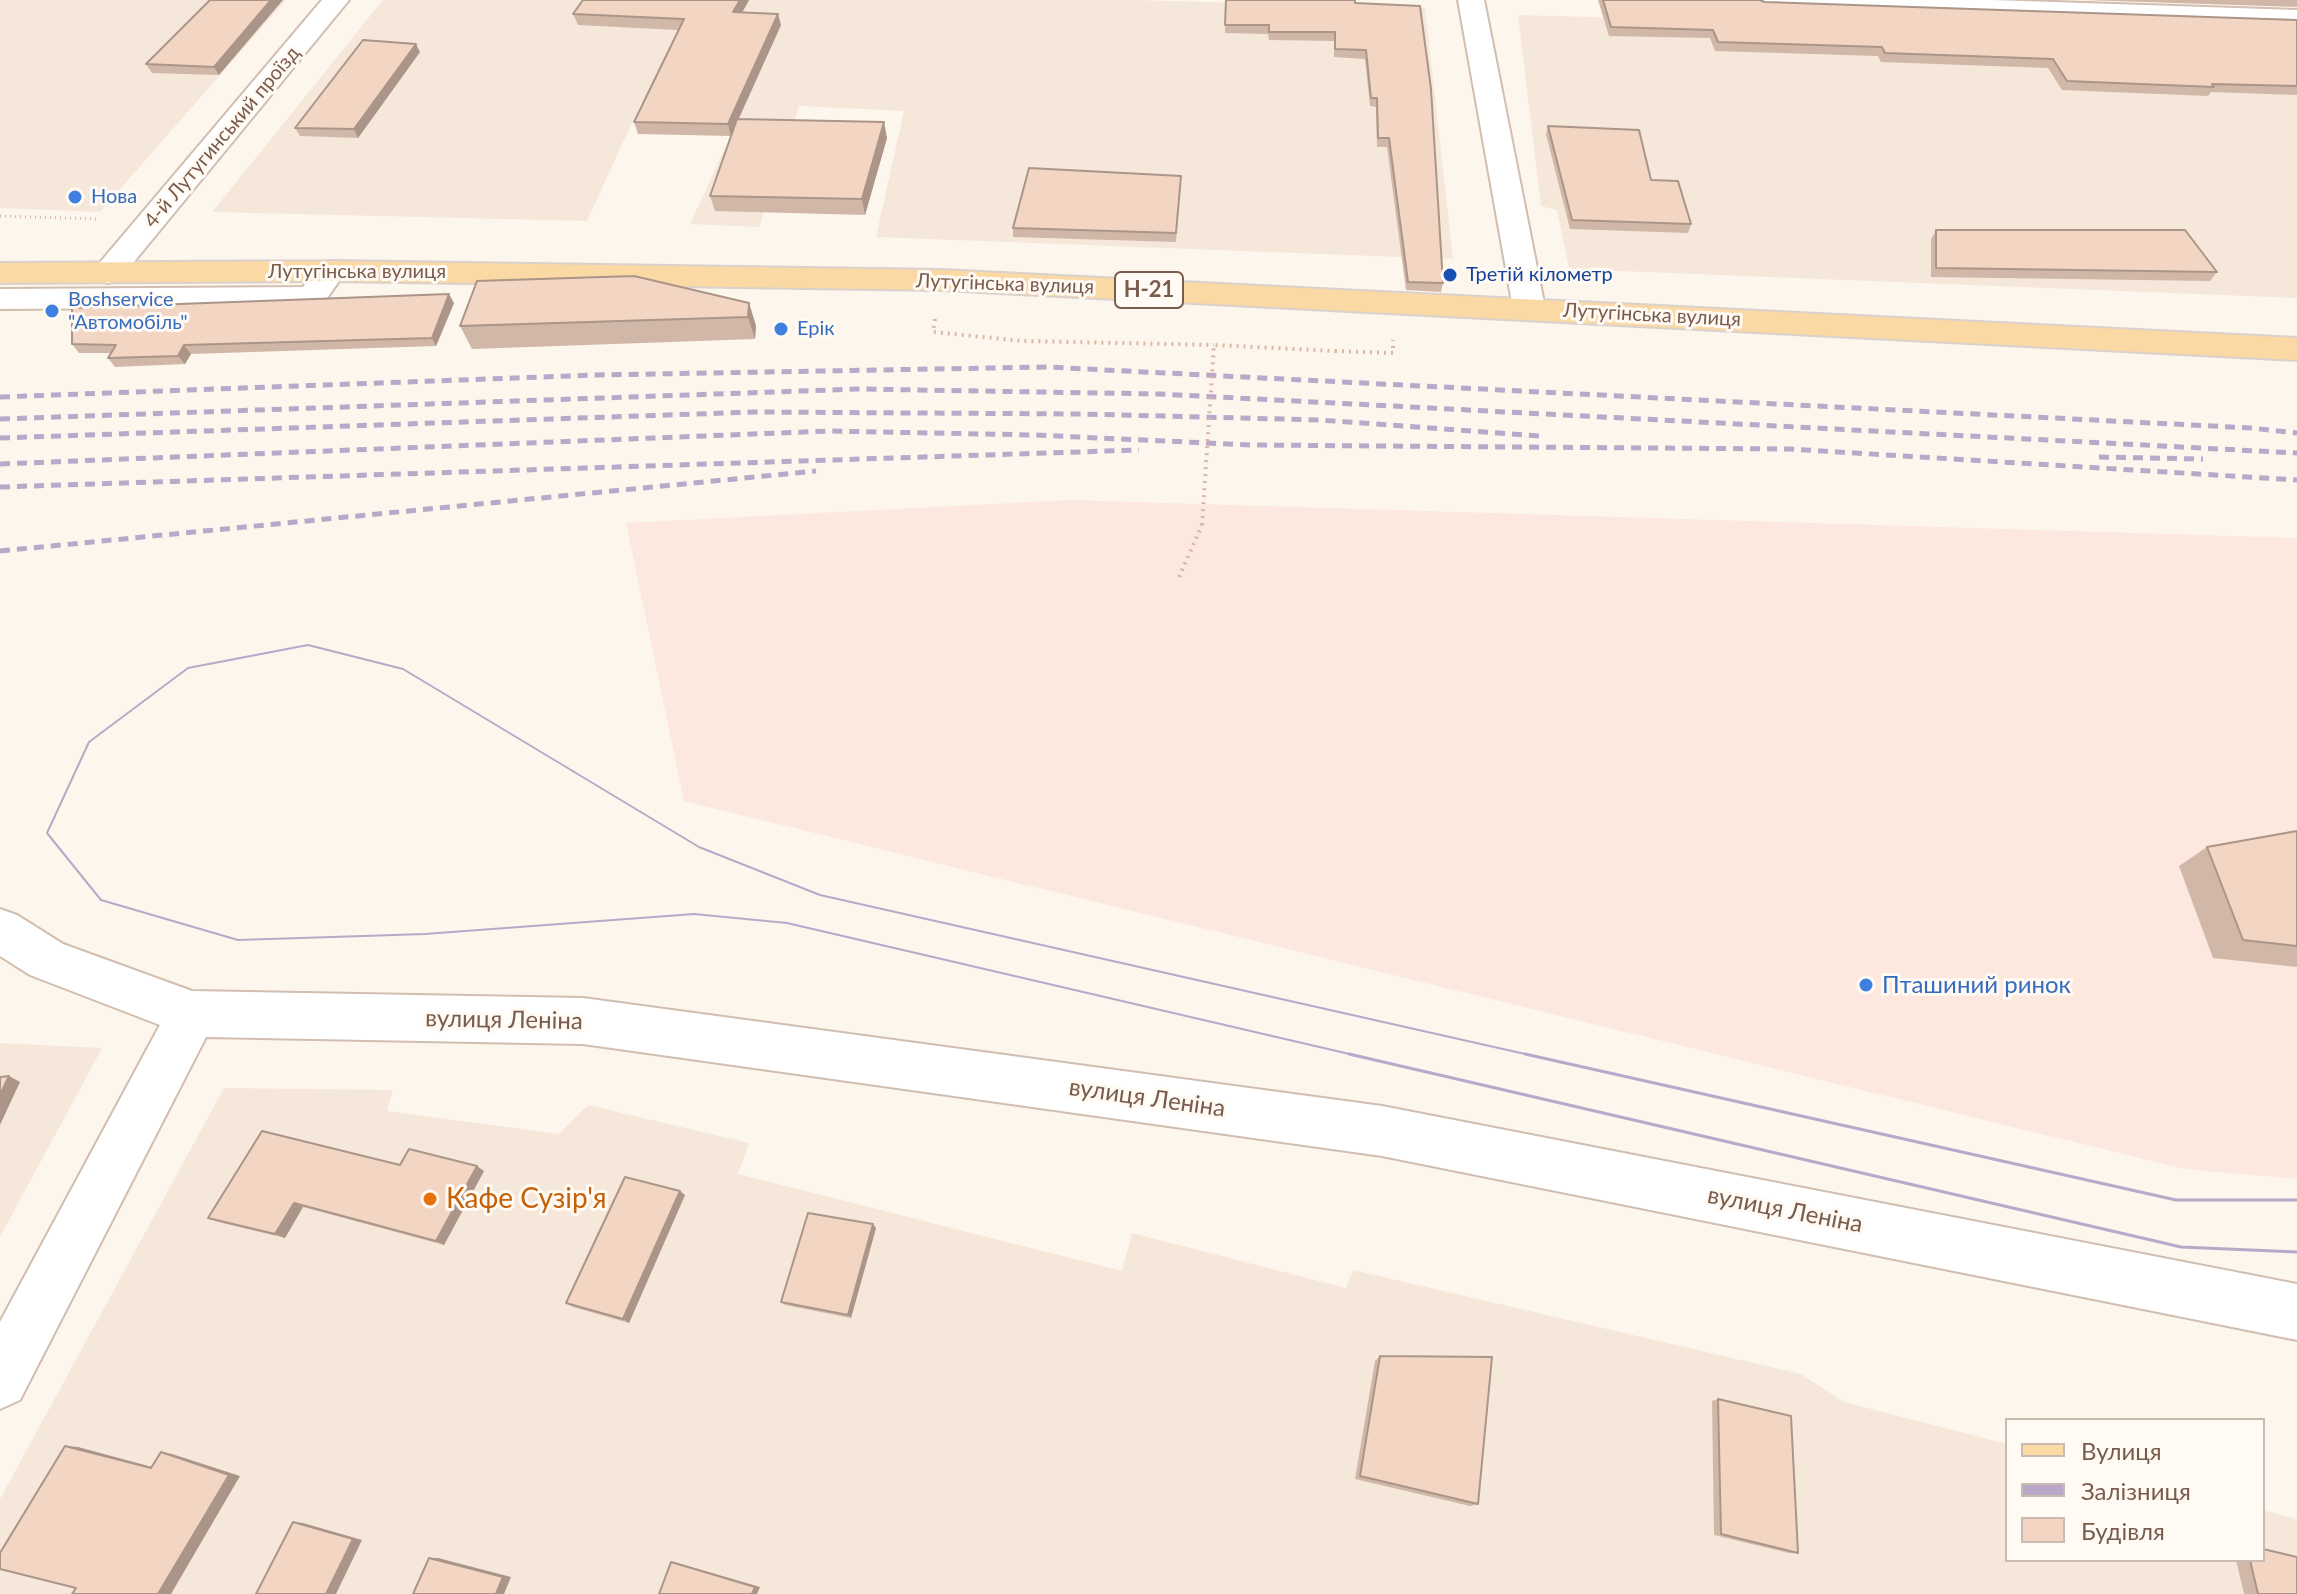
<!DOCTYPE html>
<meta charset="utf-8">
<style>
body{margin:0}
#map{position:relative;width:2297px;height:1594px;overflow:hidden;background:#fdf6ec;font-family:Lato,sans-serif}
canvas{display:block}
.legend{position:absolute;left:2005px;top:1418px;width:260px;height:144px;box-sizing:border-box;background:#fffaf3;border:2px solid #cabbb1;margin:0;padding:10px 14px;list-style:none;font-size:24px;color:#7a5c4d}
.legend li{display:flex;align-items:center;gap:16px;height:40px}
.legend b{width:40px;border:2px solid #cabbb1}
</style>
<div id="map">
<canvas width="2297" height="1594"></canvas>
<ul class="legend">
<li><b style="height:10px;background:#fbd9a5"></b>Вулиця</li>
<li><b style="height:10px;background:#b9a8c9"></b>Залізниця</li>
<li><b style="height:22px;background:#f3d5c3"></b>Будівля</li>
</ul>
</div>
<script>
const ctx = document.querySelector('canvas').getContext('2d');
ctx.lineJoin = 'round';
function fill(path, color) { ctx.fillStyle = color; ctx.fill(path, 'evenodd'); }
const shape = rows => new Path2D(rows.map(r => 'M' + r).join(''));
function trace(path, color, width, dash) { ctx.strokeStyle = color; ctx.lineWidth = width; ctx.lineCap = dash ? 'butt' : 'round'; ctx.setLineDash(dash || []); ctx.stroke(path); }
function write(font, color, halo, rows, align = 'center') {
  ctx.font = font + ' Lato,sans-serif'; ctx.lineWidth = 6; ctx.setLineDash([]); ctx.textBaseline = 'middle'; ctx.strokeStyle = halo; ctx.fillStyle = color; for (const [text, x, y, turn = 0] of rows) {
    ctx.save(); ctx.translate(x, y); ctx.rotate((+turn || 0) * Math.PI / 180); ctx.textAlign = isNaN(turn) ? turn : align; if (halo) ctx.strokeText(text, 0, 0); ctx.fillText(text, 0, 0); ctx.restore();
  }
}
const residential = shape([
 [0,0,286,0,100,212,0,208],
 [383,0,1134,0,1425,8,1453,259,876,237,904,111,799,106,759,227,690,224,745,105,641,103,587,221,212,212],
 [1518,15,2297,36,2297,298,1569,269,1557,210,1541,206],
 [0,1043,102,1048,0,1237],
 [224,1088,393,1090,387,1111,559,1134,588,1105,749,1143,738,1174,1122,1271,1132,1233,1346,1288,1353,1270,1801,1374,1844,1402,2007,1444,2007,1560,2263,1560,2263,1510,2297,1519,2297,1594,0,1594,0,1499]
]);
const commercial = shape([
 [1070,500,2297,538,2297,1179,2184,1169,684,801,626,523]
]);
const pathFar1 = shape([
 [0,216,99,219]
]);
const path = shape([
 [935,319,933,332,1023,341,1214,345],
 [1335,351,1393,353,1393,340],
 [1179,577,1202,525]
]);
const minor = shape([
 [322,0,349,0,119,280,108,283,97,280,92,273,97,266,322,0],
 [1458,0,1484,0,1545,308,1541,315,1529,318,1517,315,1513,308,1458,0],
 [1750,0,1993,0,2297,10,2297,26,1763,8,1754,5,1750,0],
 [330,261,341,264,346,271,323,304,312,307,0,309,0,289,303,287,319,264,330,261],
 [0,909,17,915,63,944,192,991,583,998,1382,1106,2297,1284,2297,1340,1382,1156,583,1044,206,1037,20,1400,0,1409,0,1322,160,1025,30,975,0,956,0,909]
]);
const major = shape([
 [330,261,942,270,2297,338,2297,360,942,290,330,281,0,283,0,263,330,261]
]);
const tramFar1 = shape([
 [1358,1056,787,923,694,914,425,934,238,940,101,900,47,833,89,742,188,668,308,645,403,669,699,847,820,895,1534,1056]
]);
const tram = shape([
 [1349,1054,2181,1247,2297,1252],
 [1525,1054,2176,1200,2297,1200]
]);
const rail = shape([
 [0,397,597,375,1047,367,2251,428,2297,433],
 [0,419,859,389,1160,394,2297,453],
 [0,438,755,412,1081,414,1320,420,1540,436],
 [2099,457,2203,459],
 [0,464,829,431,1035,435,1251,445,1789,449,2297,480],
 [0,487,1139,450],
 [0,551,816,471]
]);
const pathBridge = shape([
 [1202,525,1214,345,1335,351]
]);
const wall = shape([
 [210,0,219,75,152,73,146,64],
 [583,0,749,0,742,12,781,25,738,119,887,138,865,215,715,211,710,196,731,136,638,134,634,122,678,30,578,25,573,14],
 [1226,0,1355,0,1443,283,1441,292,1406,290,1387,147,1377,147,1376,107,1370,106,1365,59,1334,57,1334,41,1269,40,1268,34,1225,33],
 [1598,0,1759,0,1765,2,2297,20,2297,95,2211,92,2208,96,2062,90,2048,68,1881,62,1878,56,1715,51,1710,38,1609,36],
 [2084,0,2297,0,2297,7],
 [420,52,358,138,300,136,295,128],
 [1548,126,1651,180,1691,224,1688,233,1570,229,1546,134],
 [1181,176,1176,242,1013,237,1013,228],
 [1936,230,2217,272,2210,281,1931,277,1931,239],
 [454,303,436,346,191,354,185,364,115,367,108,358,111,353,79,353,72,344],
 [749,303,756,326,755,339,472,349,460,326],
 [2297,831,2297,967,2213,958,2179,866,2207,847],
 [400,1165,484,1171,444,1245,303,1207,285,1238,218,1222,208,1218],
 [685,1195,629,1323,573,1307,566,1303],
 [876,1228,851,1318,785,1305,781,1302],
 [1380,1356,1478,1504,1470,1506,1355,1479,1375,1361],
 [1718,1399,1798,1553,1789,1553,1714,1535,1712,1401],
 [2236,1560,2263,1560,2297,1594,2244,1594]
]);
const shadedWall = shape([
 [271,0,283,0,219,75,214,67],
 [740,0,749,0,736,24,733,12],
 [778,14,781,25,731,136,728,124],
 [416,44,420,52,358,138,354,129],
 [884,122,887,138,865,215,862,199],
 [449,294,454,303,436,346,432,338],
 [749,303,756,326,755,339,748,317],
 [184,345,191,354,185,364,178,356],
 [9,1076,20,1082,0,1125,0,1095],
 [477,1166,484,1171,444,1245,436,1241],
 [680,1191,685,1195,629,1323,623,1319],
 [294,1203,303,1207,285,1238,275,1234],
 [873,1224,876,1228,851,1318,848,1315],
 [65,1446,78,1447,163,1470,151,1468],
 [161,1452,172,1454,240,1476,171,1594,158,1594],
 [293,1522,303,1523,362,1540,336,1594,326,1594],
 [429,1558,438,1558,511,1577,504,1594,496,1594],
 [671,1562,677,1563,760,1587,757,1594,752,1594]
]);
const building = shape([
 [210,0,271,0,214,67,146,64,210,0],
 [583,0,740,0,733,12,778,14,728,124,634,122,684,19,573,14,583,0],
 [1226,0,1355,0,1355,3,1420,6,1431,89,1443,283,1408,282,1389,138,1378,138,1377,98,1371,98,1366,50,1335,49,1335,32,1269,32,1269,25,1225,25,1226,0],
 [1603,0,1759,0,1765,2,2297,20,2297,86,2212,84,2214,87,2067,81,2053,59,1885,53,1882,47,1718,42,1713,30,1611,27,1603,0],
 [363,40,416,44,354,129,295,128,363,40],
 [737,119,884,122,862,199,710,196,737,119],
 [1548,126,1639,130,1651,180,1678,181,1691,224,1572,220,1548,126],
 [1029,168,1181,176,1176,233,1013,228,1029,168],
 [1936,230,2185,230,2217,272,1936,268,1936,230],
 [634,276,749,303,748,317,460,326,477,281,634,276],
 [449,294,432,338,184,345,178,356,108,358,116,345,72,344,72,308,449,294],
 [2297,831,2297,946,2243,940,2207,847,2297,831],
 [9,1076,0,1095,0,1077,9,1076],
 [262,1131,400,1165,409,1149,477,1166,436,1241,294,1203,275,1234,208,1218,262,1131],
 [625,1177,680,1191,623,1319,566,1303,625,1177],
 [808,1213,873,1224,848,1315,781,1302,808,1213],
 [1380,1356,1492,1357,1478,1504,1360,1476,1380,1356],
 [1718,1399,1791,1416,1798,1553,1721,1534,1718,1399],
 [65,1446,151,1468,161,1452,229,1475,158,1594,72,1594,76,1588,0,1569,0,1553,65,1446],
 [293,1522,353,1539,326,1594,256,1594,293,1522],
 [2263,1549,2297,1557,2297,1594,2258,1594,2250,1560,2263,1560,2263,1549],
 [429,1558,503,1577,496,1594,413,1594,429,1558],
 [671,1562,755,1587,752,1594,659,1594,671,1562]
]);
const markers = [
 [75,197,8,"#3f7fe0"],
 [1450,275,8,"#1a4fb4"],
 [52,311,8,"#3f7fe0"],
 [781,329,8,"#3f7fe0"],
 [1866,985,8,"#3f7fe0"],
 [430,1199,8,"#e8710a"]
];
const farStreetnames = [
 ["4-й Лутугинський проїзд",222,137,-50],
 ["Лутугінська вулиця",357,272],
 ["Лутугінська вулиця",1005,284,2],
 ["Лутугінська вулиця",1652,315,3]
];
const farShopnames = [
 ["Нова",91,197],
 ["Boshservice",68,300],
 ["\"Автомобіль\"",68,323],
 ["Ерік",797,329]
];
const farTransitnames = [
 ["Третій кілометр",1466,275]
];
const shields = [
 [1149,290,68]
];
const shieldNames = [
 ["Н-21",1149,290]
];
const shopNames = [
 ["Пташиний ринок",1882,985]
];
const streetNames = [
 ["вулиця Леніна",504,1020,1],
 ["вулиця Леніна",1147,1098,8],
 ["вулиця Леніна",1785,1210,11]
];
const nearFoodnames = [
 ["Кафе Сузір'я",446,1199]
];
fill(residential, '#f5e8da');
fill(commercial, '#fde8e0');
trace(minor, '#d1beb0', 4);
trace(major, '#dad1cd', 4);
trace(pathFar1, '#d9b8a5', 3, [1, 4]);
trace(path, '#d9b8a5', 4, [2, 5]);
fill(minor, '#fff');
fill(major, '#fbd9a5');
trace(tramFar1, '#b9a8c9', 2);
trace(tram, '#b9a8c9', 3);
trace(rail, '#b9a8c9', 5, [10, 7]);
trace(pathBridge, '#d9b8a5', 4, [2, 5]);
fill(wall, '#d1b7a8');
fill(shadedWall, '#aa9588');
fill(building, '#f3d5c3');
trace(building, '#aa9588', 2);
for (const [x, y, r, color] of markers) { const dot = new Path2D(); dot.arc(x, y, r, 0, 2 * Math.PI); ctx.fillStyle = color; ctx.fill(dot); trace(dot, '#fffaf3', 3); }
write('20px', '#7a5c4d', '#fffaf3', farStreetnames);
write('20px', '#366cbe', '#fffaf3', farShopnames, 'left');
write('20px', '#164399', '#fffaf3', farTransitnames, 'left');
for (const [x, y, w] of shields) { const box = new Path2D(); box.roundRect(x - w / 2, y - 18, w, 36, 6); ctx.fillStyle = '#fffaf3'; ctx.fill(box); trace(box, '#7a5c4d', 2); }
write('bold 22px', '#7a5c4d', null, shieldNames);
write('24px', '#366cbe', '#fffaf3', shopNames, 'left');
write('24px', '#7a5c4d', '#fffaf3', streetNames);
write('28px', '#c56008', '#fffaf3', nearFoodnames, 'left');
</script>
